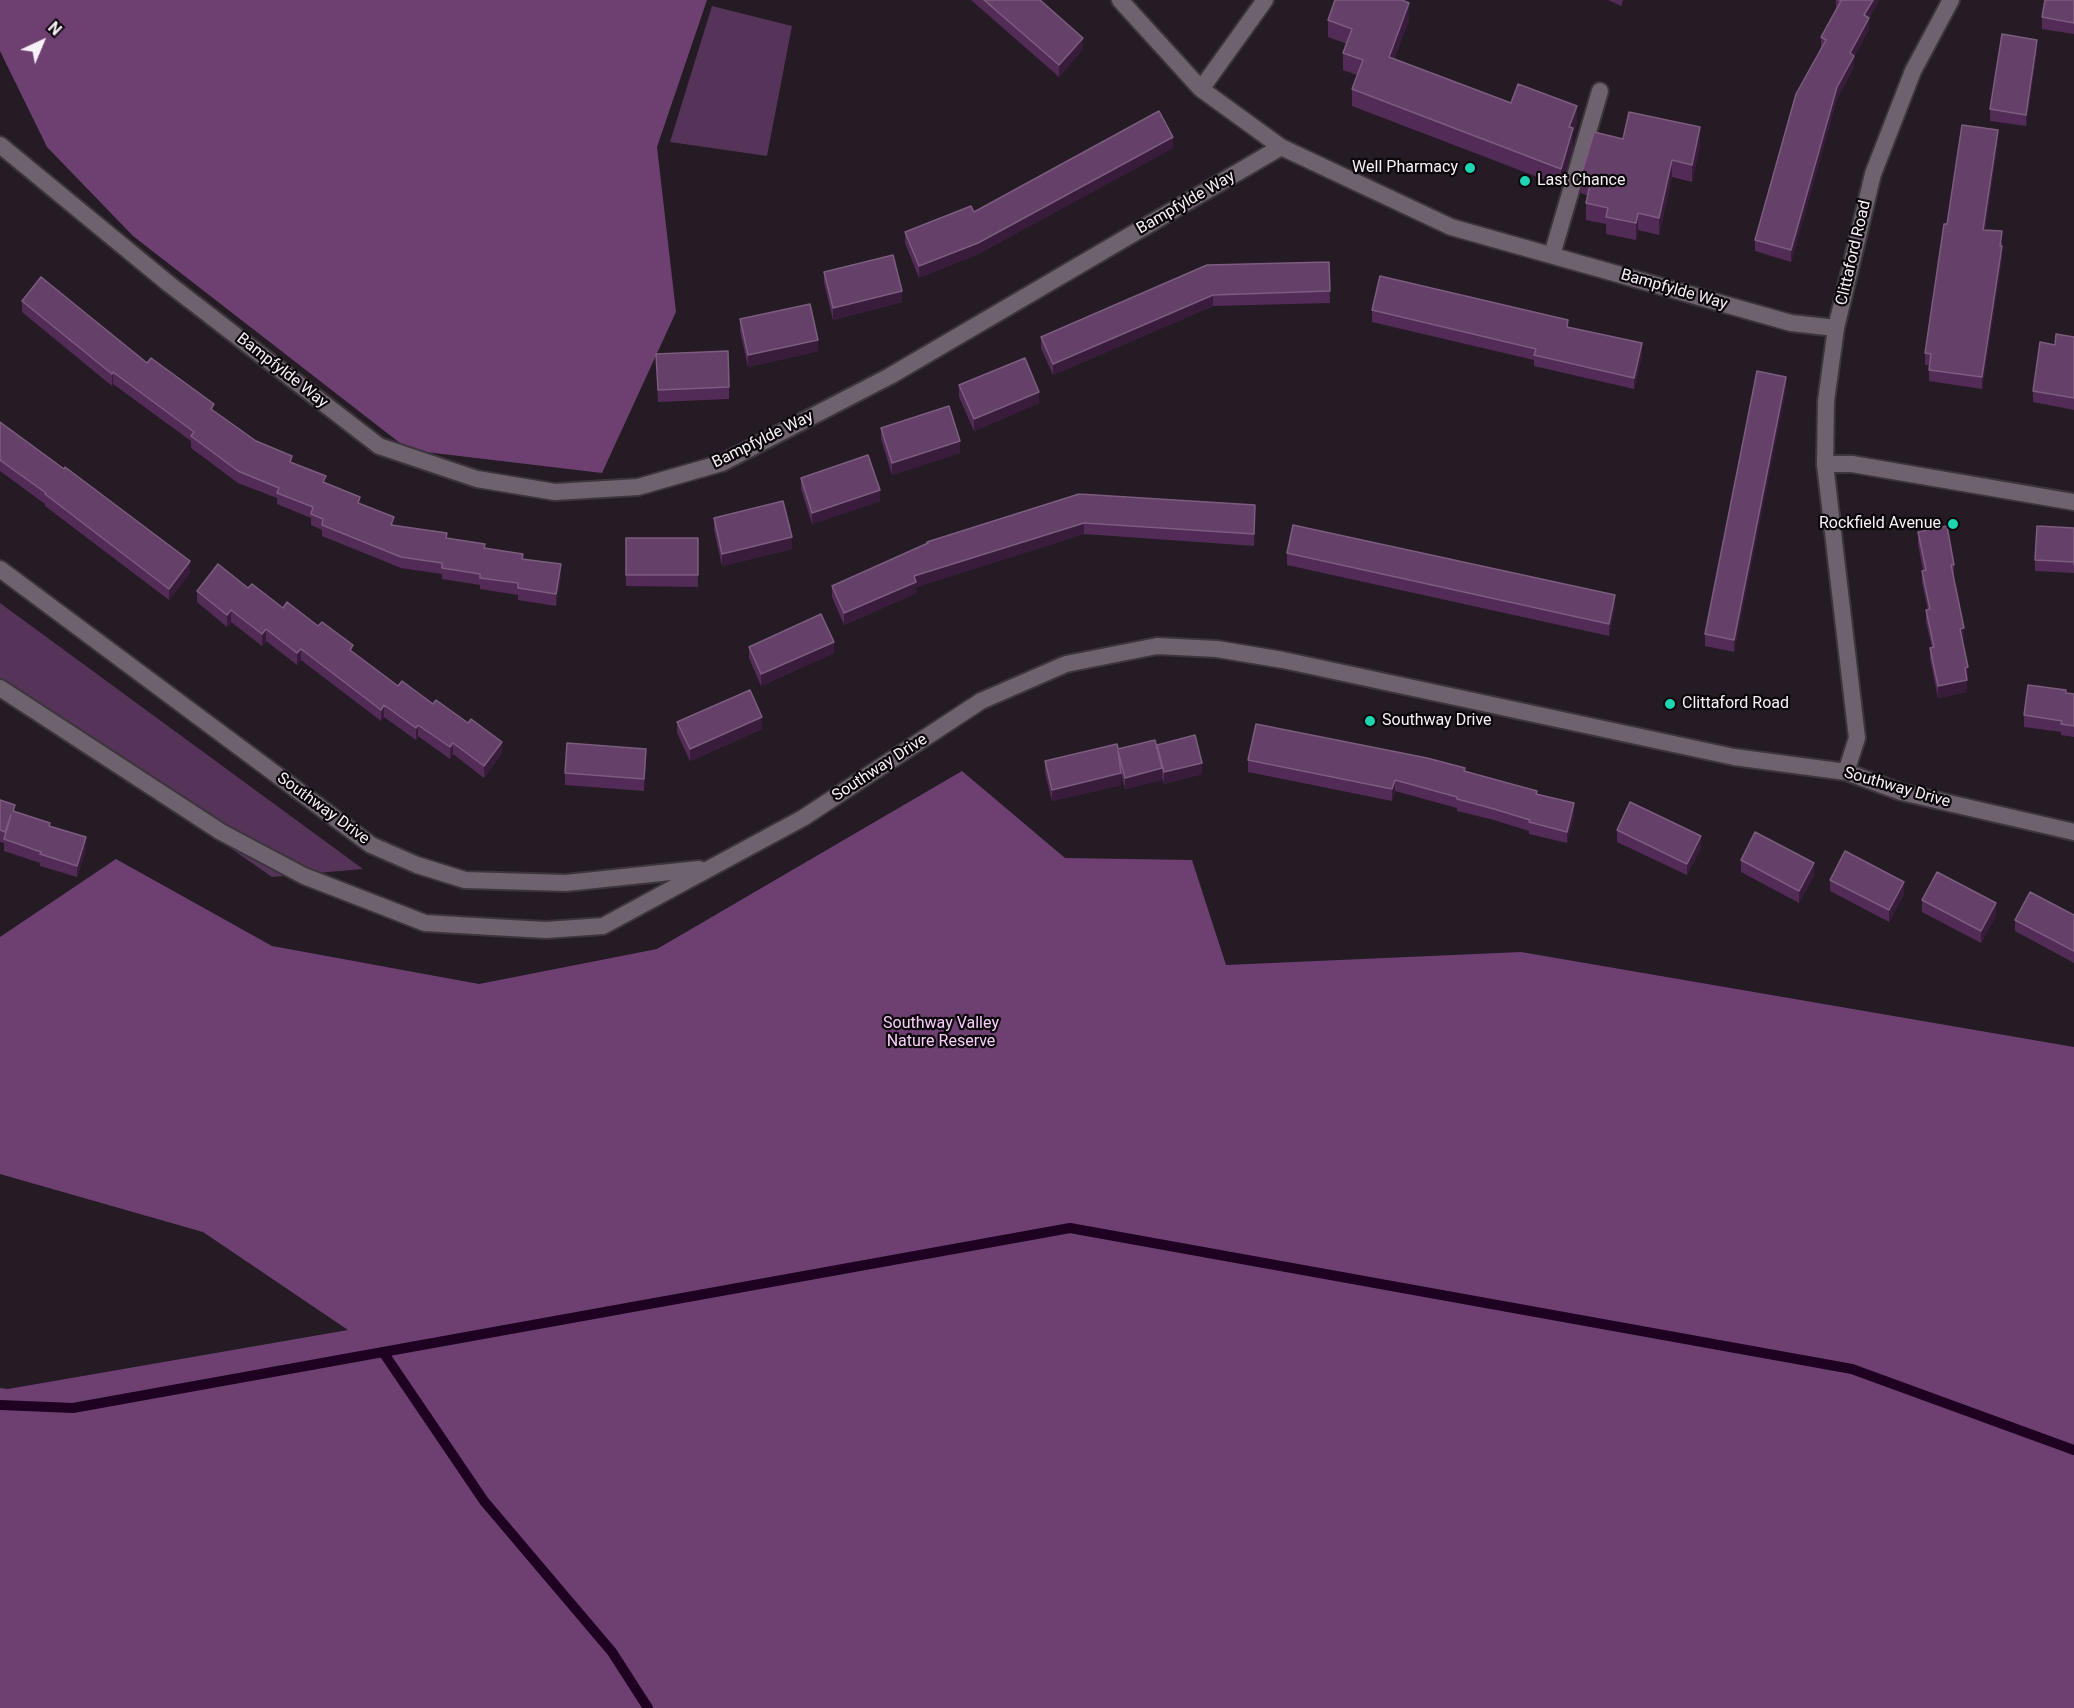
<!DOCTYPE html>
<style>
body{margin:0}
#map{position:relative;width:2074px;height:1708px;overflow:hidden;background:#241b24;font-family:Roboto,sans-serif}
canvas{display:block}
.north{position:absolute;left:12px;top:12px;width:60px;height:60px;-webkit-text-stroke:4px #0b070b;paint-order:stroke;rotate:44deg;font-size:16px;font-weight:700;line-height:24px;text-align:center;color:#f8f2f8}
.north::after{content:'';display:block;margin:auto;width:21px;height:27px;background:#f8f2f8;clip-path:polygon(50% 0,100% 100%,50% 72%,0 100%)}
</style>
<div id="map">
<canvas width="2074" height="1708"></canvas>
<div class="north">N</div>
</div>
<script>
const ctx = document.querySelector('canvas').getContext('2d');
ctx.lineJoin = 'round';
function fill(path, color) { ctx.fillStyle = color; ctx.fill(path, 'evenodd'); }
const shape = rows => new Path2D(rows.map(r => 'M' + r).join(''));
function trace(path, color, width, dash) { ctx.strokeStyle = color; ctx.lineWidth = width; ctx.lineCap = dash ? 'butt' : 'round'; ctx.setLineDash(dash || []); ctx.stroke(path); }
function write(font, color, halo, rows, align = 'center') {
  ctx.font = font + ' Roboto,sans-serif'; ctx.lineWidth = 4.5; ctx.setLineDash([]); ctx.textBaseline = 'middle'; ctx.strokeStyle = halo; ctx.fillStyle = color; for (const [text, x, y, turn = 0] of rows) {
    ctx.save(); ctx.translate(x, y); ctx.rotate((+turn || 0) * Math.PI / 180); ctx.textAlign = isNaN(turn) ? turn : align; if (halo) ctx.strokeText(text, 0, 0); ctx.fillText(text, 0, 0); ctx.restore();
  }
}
const green = shape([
 [712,6,792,26,767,156,670,142],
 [0,603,363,869,272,877,0,688]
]);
const forest = shape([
 [0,0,707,0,657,147,676,312,602,473,409,450,133,236,47,147,0,51],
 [962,771,1065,858,1192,860,1226,965,1521,952,2074,1047,2074,1708,0,1708,0,1388,8,1389,348,1330,203,1232,0,1174,0,937,116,859,272,946,479,984,657,949]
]);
const stream = shape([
 [383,1352,484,1501,612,1652,648,1708],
 [0,1405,73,1408,1070,1228,1852,1369,2074,1450]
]);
const service = shape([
 [1552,255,1600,91]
]);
const minor = shape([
 [1120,0,1201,89,1281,147,1451,227,1791,323,1836,328],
 [1201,89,1265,0],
 [0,145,169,284,379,446,477,479,555,492,638,487,722,463,890,376,1281,147],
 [1825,464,1852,464,2074,502]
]);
const tertiary = shape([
 [0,569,371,845,417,865,465,880,566,883,699,869],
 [0,688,221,832,304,876,425,923,492,927,546,930,603,926,803,818,981,701,1066,664,1157,646,1217,649,1283,660,1734,757,1846,772,1901,792,2074,832],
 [1846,772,1857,738,1825,464,1826,401,1836,328,1873,174,1913,71,1951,0]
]);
const wall = shape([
 [971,0,1040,0,1083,49,1059,77],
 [1608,0,1623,0,1621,6],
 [1836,0,1879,0,1869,18,1869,29,1854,57,1854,67,1837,99,1791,262,1755,251,1755,240,1821,48,1821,37,1836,9],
 [2074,0,2074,34,2042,29,2042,17],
 [1328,20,1409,20,1394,59,1511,103,1577,123,1573,133,1573,145,1561,186,1352,106,1352,89,1357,75,1343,70,1343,53,1347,44,1328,37],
 [2037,51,2026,126,1990,121,1990,109],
 [1623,139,1700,144,1692,182,1672,177,1659,235,1638,230,1636,240,1606,234,1606,224,1586,220,1586,203,1588,196,1581,193,1581,176],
 [1998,141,1985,230,2002,243,2002,258,1982,389,1929,381,1929,365,1925,365,1925,353,1947,224],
 [1173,148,978,254,919,278,905,243,905,232,974,212],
 [1329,262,1330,303,1213,306,1053,375,1041,348,1041,337],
 [824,272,902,302,833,320,824,283],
 [22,301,147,363,256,441,394,525,523,559,561,576,556,606,518,600,518,595,480,589,480,585,442,579,442,574,401,568,322,536,322,530,311,525,311,518,277,504,277,498,238,483,191,448,191,441,113,384,112,386,22,312],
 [1372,310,1568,327,1642,355,1634,389,1534,366,1534,360,1372,322],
 [740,319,818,351,748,367,740,331],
 [2074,337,2074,410,2033,402,2033,391,2055,345],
 [656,354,729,387,729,399,658,402],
 [959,385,1039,403,974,431,959,397],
 [1786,389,1734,652,1705,646,1705,634],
 [0,422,64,469,190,573,169,600,45,506,45,504,0,471],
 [881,428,960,453,892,475,881,439],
 [801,478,880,501,812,524,801,489],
 [1079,494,1255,516,1254,546,1084,534,916,587,916,593,844,625,832,597,832,586],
 [714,518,792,549,722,566,714,530],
 [2074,528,2074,576,2074,573,2035,571,2035,560],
 [1918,532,1954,565,1954,576,1953,576,1964,640,1963,640,1968,679,1967,679,1967,692,1938,698,1930,659,1930,648,1932,648,1926,622,1926,610,1928,610,1922,583,1922,571,1923,571,1918,544],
 [626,538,698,538,698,587,626,586],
 [1287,553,1615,607,1609,636,1287,565],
 [248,588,283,608,318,626,398,686,502,753,484,778,453,754,450,759,418,736,416,740,384,717,381,721,301,660,297,665,266,641,262,646,231,622,227,627,197,602,197,591],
 [749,647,834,653,761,686,749,658],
 [2066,693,2074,694,2074,737,2061,735,2061,732,2024,727,2024,715],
 [677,722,762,729,690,761,677,733],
 [1157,747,1202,774,1164,784,1162,777,1162,780,1125,789,1121,774,1121,785,1052,801,1045,773,1045,761,1118,749],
 [646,760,644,791,565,785,565,773],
 [1248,760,1465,771,1537,794,1574,815,1567,843,1529,834,1529,831,1494,820,1457,811,1457,808,1395,791,1392,801,1248,772],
 [0,800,15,812,50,826,86,849,77,877,40,866,40,863,4,851,4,843,0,842],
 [1617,830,1701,848,1687,875,1617,842],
 [1741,860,1814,875,1799,903,1741,872],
 [1830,880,1904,894,1889,922,1830,891],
 [1922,900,1996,915,1981,943,1922,912],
 [2074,915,2074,963,2015,931,2015,920]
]);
const shadedWall = shape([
 [1873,0,1879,0,1864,27,1864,15],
 [1409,3,1409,20,1389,74,1389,57],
 [1869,18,1869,29,1854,57,1854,67,1837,99,1791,262,1791,250,1837,87,1850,53],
 [1083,38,1083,49,1059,77,1059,65],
 [2037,40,2037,51,2026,126,2026,115],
 [1577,106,1577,123,1573,133,1573,145,1561,186,1561,169,1569,127],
 [1700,127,1700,144,1692,182,1692,165],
 [1998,130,1998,141,1983,241,1983,230],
 [1173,137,1173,148,978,254,919,278,919,266],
 [1672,160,1672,177,1659,235,1659,218],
 [1638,213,1638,230,1636,240,1636,223],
 [2002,246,2002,258,1982,389,1982,377],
 [902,291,902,302,833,320,833,308],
 [1213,295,1213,306,1053,375,1053,364],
 [818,340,818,351,748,367,748,355],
 [1642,343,1642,355,1634,389,1634,378],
 [113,372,113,384,112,386,112,374],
 [1786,377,1786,389,1734,652,1734,640],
 [1039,392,1039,403,974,431,974,419],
 [960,441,960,453,892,475,892,463],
 [880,490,880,501,812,524,812,513],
 [1084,523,1084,534,916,587,916,593,844,625,844,613,914,576],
 [792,537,792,549,722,566,722,554],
 [190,561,190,573,169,600,169,589],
 [561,564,561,576,556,606,556,594],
 [1615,595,1615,607,1609,636,1609,624],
 [231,610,231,622,227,627,227,615],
 [1964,628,1964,640,1960,640,1960,629],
 [266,629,266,641,262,646,262,634],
 [834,642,834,653,761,686,761,674],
 [301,649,301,660,297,665,297,653],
 [1968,667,1968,679,1965,679,1965,668],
 [1967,680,1967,692,1938,698,1938,686],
 [384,705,384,717,381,721,381,710],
 [762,717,762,729,690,761,690,749],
 [418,725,418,736,416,740,416,728],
 [502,742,502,753,484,778,484,766],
 [453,743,453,754,450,759,450,747],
 [646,749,646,760,644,791,644,779],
 [1202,763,1202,774,1164,784,1164,772],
 [1162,768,1162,780,1125,789,1125,778],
 [1121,773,1121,785,1052,801,1052,790],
 [1395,780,1395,791,1392,801,1392,789],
 [1574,803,1574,815,1567,843,1567,832],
 [1701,836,1701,848,1687,875,1687,864],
 [86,837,86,849,77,877,77,866],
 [1814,863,1814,875,1799,903,1799,891],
 [1904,882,1904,894,1889,922,1889,910],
 [1996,903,1996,915,1981,943,1981,931]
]);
const building = shape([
 [984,0,1040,0,1083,38,1059,65,984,0],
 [1335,0,1402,0,1409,3,1389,57,1511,103,1518,84,1577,106,1569,127,1573,128,1561,169,1352,89,1363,60,1343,53,1352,29,1328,20,1335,0],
 [1839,0,1873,0,1864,15,1869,18,1850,53,1854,56,1837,87,1791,250,1755,240,1796,94,1826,40,1821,37,1841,1,1839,0],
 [2045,0,2074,0,2074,23,2042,17,2045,0],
 [2002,34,2037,40,2026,115,1990,109,2002,34],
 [1159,111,1173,137,978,243,919,266,905,232,971,206,974,212,1159,111],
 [1629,112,1700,127,1692,165,1672,160,1659,218,1638,213,1636,223,1606,217,1608,208,1586,203,1591,180,1581,176,1594,132,1623,139,1629,112],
 [1962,125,1998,130,1983,230,2002,231,2000,246,2002,246,1982,377,1929,370,1931,354,1925,353,1944,224,1947,224,1962,125],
 [893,255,902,291,833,308,824,272,893,255],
 [1329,262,1330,291,1213,295,1053,364,1041,337,1207,265,1329,262],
 [1380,276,1568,320,1567,327,1642,343,1634,378,1534,355,1536,349,1372,310,1380,276],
 [41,277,147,363,151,358,214,404,211,409,256,441,292,456,290,462,326,476,323,482,360,497,358,503,394,517,391,525,447,533,446,538,485,544,484,548,523,554,522,559,561,564,556,594,518,588,518,583,480,578,480,574,442,568,442,563,401,557,322,525,323,519,311,514,313,507,277,493,279,488,238,471,191,436,194,432,113,372,112,374,22,301,41,277],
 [810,304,818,340,748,355,740,319,810,304],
 [2056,334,2074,337,2074,398,2033,391,2040,342,2055,345,2056,334],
 [728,351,729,387,658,390,656,354,728,351],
 [1025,358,1039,392,974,419,959,385,1025,358],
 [1757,371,1786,377,1734,640,1705,634,1757,371],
 [949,406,960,441,892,463,881,428,949,406],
 [0,422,64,469,65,467,190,561,169,589,45,494,46,493,0,460,0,422],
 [868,455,880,490,812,513,801,478,868,455],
 [1079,494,1255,505,1254,534,1084,523,914,576,916,582,844,613,832,586,928,543,927,542,1079,494],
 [783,501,792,537,722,554,714,518,783,501],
 [1293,525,1615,595,1609,624,1287,553,1293,525],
 [1947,526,1954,565,1951,565,1964,628,1960,629,1968,667,1965,668,1967,680,1938,686,1930,648,1934,647,1926,610,1930,609,1922,571,1926,570,1918,532,1947,526],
 [2037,526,2074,528,2074,565,2074,562,2035,560,2037,526],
 [626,538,698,538,698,575,626,575,626,538],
 [218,564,248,588,252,584,283,608,287,602,318,626,322,622,353,645,350,650,398,686,402,681,433,704,436,700,468,723,471,719,502,742,484,766,453,743,450,747,418,725,416,728,384,705,381,710,301,649,297,653,266,629,262,634,231,610,227,615,197,591,218,564],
 [821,614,834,642,761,674,749,647,821,614],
 [2028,685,2066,690,2066,693,2074,694,2074,726,2061,724,2062,721,2024,715,2028,685],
 [750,690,762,717,690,749,677,722,750,690],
 [1256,724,1427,758,1465,768,1464,771,1537,791,1536,794,1574,803,1567,832,1529,822,1530,820,1494,809,1457,799,1457,797,1395,780,1392,789,1248,760,1256,724],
 [1195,735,1202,763,1164,772,1157,745,1195,735],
 [1155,740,1162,768,1125,778,1118,751,1121,773,1052,790,1045,761,1117,744,1118,749,1155,740],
 [567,743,646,749,644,779,565,773,567,743],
 [0,800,15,805,13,811,50,823,49,826,86,837,77,866,40,854,41,852,4,839,11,815,5,832,0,830,0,800],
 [1630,802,1701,836,1687,864,1617,830,1630,802],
 [1755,832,1814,863,1799,891,1741,860,1755,832],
 [1845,851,1904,882,1889,910,1830,880,1845,851],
 [1937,872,1996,903,1981,931,1922,900,1937,872],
 [2030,892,2074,915,2074,951,2015,920,2030,892]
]);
const markers = [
 [1470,168,6,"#1dd5b1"],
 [1525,181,6,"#1dd5b1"],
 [1953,524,6,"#1dd5b1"],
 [1670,704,6,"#1dd5b1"],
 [1370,721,6,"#1dd5b1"]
];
const poiNames = [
 ["Well Pharmacy",1458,168,"right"],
 ["Last Chance",1537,181],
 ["Rockfield Avenue",1941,524,"right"],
 ["Clittaford Road",1682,704],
 ["Southway Drive",1382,721]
];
const streetNames = [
 ["Bampfylde Way",1186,203,-30],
 ["Clittaford Road",1854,253,-77],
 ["Bampfylde Way",1674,290,16],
 ["Bampfylde Way",282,371,38],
 ["Bampfylde Way",763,440,-26],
 ["Southway Drive",880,768,-33],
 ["Southway Drive",1897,788,16],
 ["Southway Drive",323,809,36]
];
const parkNames = [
 ["Southway Valley",941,1024],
 ["Nature Reserve",941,1042]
];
fill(green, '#563359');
fill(forest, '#6e4072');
trace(stream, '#1f0122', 10);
trace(service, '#3c353c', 20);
trace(minor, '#3c353c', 20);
trace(tertiary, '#3c353c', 20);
trace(service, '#6d626d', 16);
trace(minor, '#6d626d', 16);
trace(tertiary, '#6d626d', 16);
fill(wall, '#532b57');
fill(shadedWall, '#391c3b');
fill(building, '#654068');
trace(building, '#7c5c7f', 1.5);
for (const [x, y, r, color] of markers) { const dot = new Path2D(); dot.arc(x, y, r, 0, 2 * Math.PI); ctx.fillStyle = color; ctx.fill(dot); trace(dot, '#0b070b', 2); }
write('16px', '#f8f2f8', '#0b070b', poiNames, 'left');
write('16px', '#f8f2f8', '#0b070b', streetNames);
write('16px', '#f9cefb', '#0b070b', parkNames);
</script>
